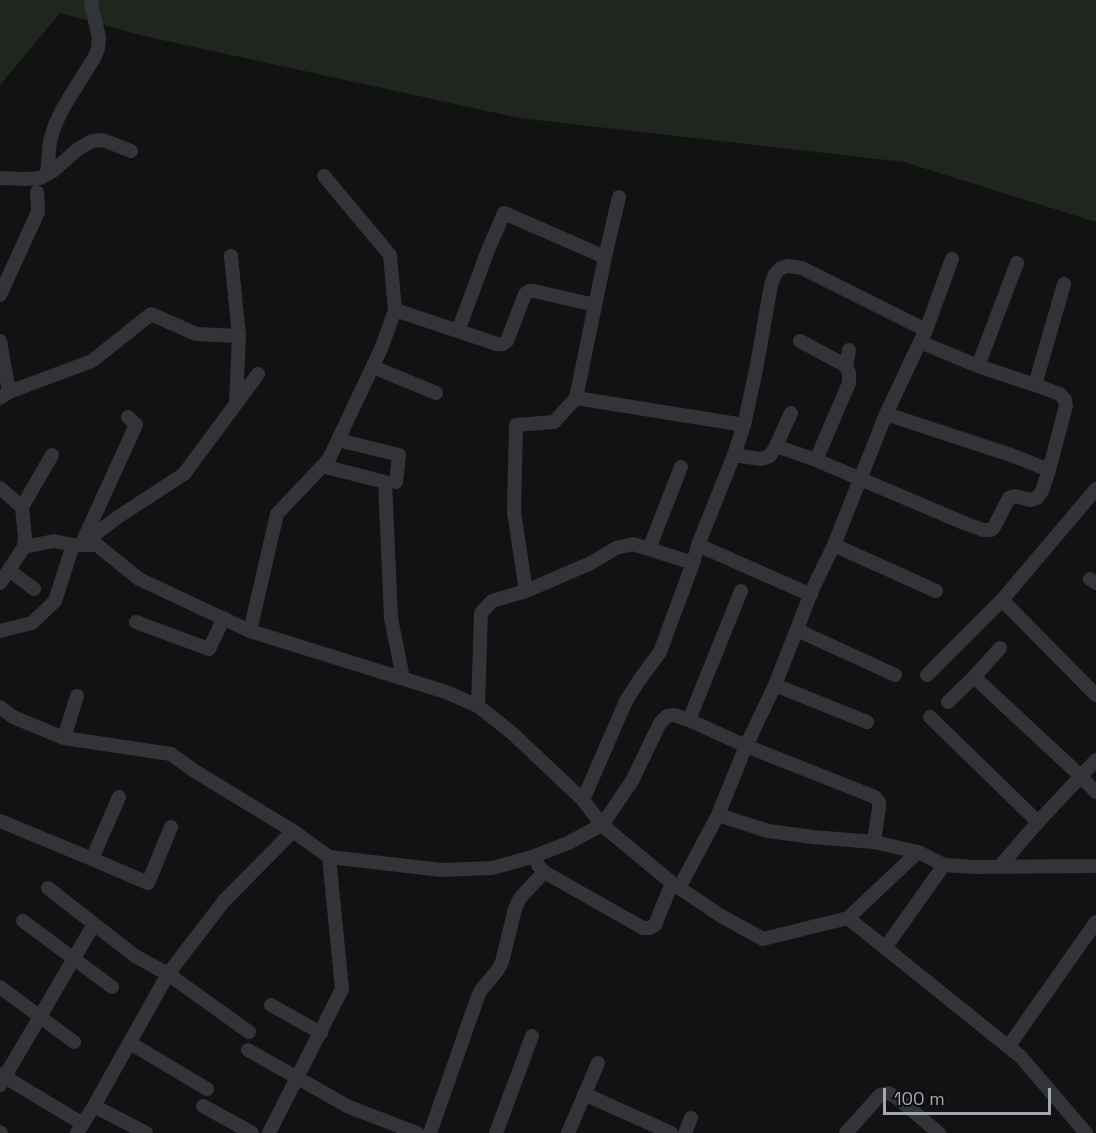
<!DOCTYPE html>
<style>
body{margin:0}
#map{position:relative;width:1096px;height:1133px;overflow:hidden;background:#121213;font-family:"Space Grotesk",sans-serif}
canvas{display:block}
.scale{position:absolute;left:883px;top:1088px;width:168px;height:27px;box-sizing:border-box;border:3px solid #a2a9b5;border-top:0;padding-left:8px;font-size:18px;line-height:21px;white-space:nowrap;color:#a2a9b5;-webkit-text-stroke:4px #0d0d0e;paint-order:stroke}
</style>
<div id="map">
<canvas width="1096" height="1133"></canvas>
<div class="scale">100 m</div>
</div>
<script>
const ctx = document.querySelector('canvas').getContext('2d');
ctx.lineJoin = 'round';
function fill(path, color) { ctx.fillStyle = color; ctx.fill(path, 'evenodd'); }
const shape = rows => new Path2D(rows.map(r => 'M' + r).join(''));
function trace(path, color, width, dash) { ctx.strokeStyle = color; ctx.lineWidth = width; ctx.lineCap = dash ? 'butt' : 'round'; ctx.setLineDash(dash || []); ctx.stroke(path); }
const green = shape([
 [0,0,1096,0,1096,222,904,162,519,118,144,36,60,13,0,85]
]);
const street = shape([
 [47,174,50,141,55,125,63,108,94,58,98,49,99,37,91,4,92,0],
 [0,178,25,179,40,178,53,171,78,149,92,141,103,140,131,151],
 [231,256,239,336,236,403],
 [952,259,926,330,920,342,978,366,1035,385,1064,284],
 [0,295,38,212,37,192],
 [395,310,497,344,503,344,507,341,525,294,529,291,534,291,595,305],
 [458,331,488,250,504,213,605,257],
 [0,341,9,392],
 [800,341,841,363,846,367,849,373,849,383,816,460],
 [978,366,1017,263],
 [373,367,436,393],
 [846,367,849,350],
 [0,398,9,392,92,361,151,314,196,334,239,336],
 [576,398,605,257,619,197],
 [886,414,920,342],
 [338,440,399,455,396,482],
 [776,446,816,460,964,523,983,530,991,530,994,527,1009,498,1015,496,1030,500,1037,498,1042,491,1049,470,1066,406,1065,400,1060,394,1035,385],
 [734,455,761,459,770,456,776,446,791,413],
 [322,466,385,482,391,618,403,678],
 [0,488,22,507,25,537,24,547],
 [22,507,52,455],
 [82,543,136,425,128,417],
 [81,545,118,517,184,474,258,374],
 [698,545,811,595],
 [834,545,936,591],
 [649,549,681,467],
 [9,570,34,589],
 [1090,579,1096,583],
 [0,583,24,547,54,541,73,545,97,545,139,579,250,631,446,692,478,706,512,733,583,800,602,825,672,883,721,916,763,939,848,918,918,852],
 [526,591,514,512,516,425,554,422,576,398,744,425],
 [1002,600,1096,695],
 [136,622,209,649,224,618],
 [797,630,895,675],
 [0,631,32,623,55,601,73,545],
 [250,631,277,514,329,459,381,349,395,310,390,255,324,176],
 [927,675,1002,600,1096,489],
 [974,677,1071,767,1096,792],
 [775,685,867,722],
 [948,702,974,677,1000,648],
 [478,706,481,613,492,601,526,591,591,563,616,548,633,544,693,563],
 [0,707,13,717,64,738,171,754,193,770,293,831,329,857],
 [930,717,1038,822],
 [689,720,741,591],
 [64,738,77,696],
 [119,797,92,859,148,883,171,827],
 [583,800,626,701,640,679,660,652,693,563,698,545,734,455,744,425,756,370,771,285,775,274,781,268,788,266,802,268,926,330],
 [718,815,768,831,813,837,874,842,918,852,944,865,974,867,1096,866],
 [0,821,92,859],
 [538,865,544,872,643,928,650,928,655,925,672,883],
 [1000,866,1038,822,1096,760],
 [48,888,135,956,168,974,249,1032],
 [679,888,718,815,746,746,775,685,813,588,834,545,886,414,1011,455,1049,470],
 [848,918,1021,1057,1086,1133],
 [23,921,112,987],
 [885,948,944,865],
 [0,987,74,1042],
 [271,1005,321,1033],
 [130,1043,207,1089],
 [1008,1047,1096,922],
 [248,1050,349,1107,417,1133],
 [0,1074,83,1124],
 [0,1085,94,924],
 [584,1094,671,1133],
 [94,1106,146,1133],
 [203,1106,252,1133],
 [0,1132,1,1133],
 [77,1133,94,1106,168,974,224,901,293,831],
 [269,1133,342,989,329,857,442,870,492,868,532,857,568,843,602,825,632,781,660,723,667,716,674,715,689,720,746,746,875,797,879,802,879,808,874,842],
 [430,1133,477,999,481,990,497,971,502,962,515,909,520,898,544,872],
 [496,1133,532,1036],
 [568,1133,598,1063],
 [685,1133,691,1118],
 [846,1133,880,1095,888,1093,896,1097,939,1133]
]);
fill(green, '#1e261e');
trace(street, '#323439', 14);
</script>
